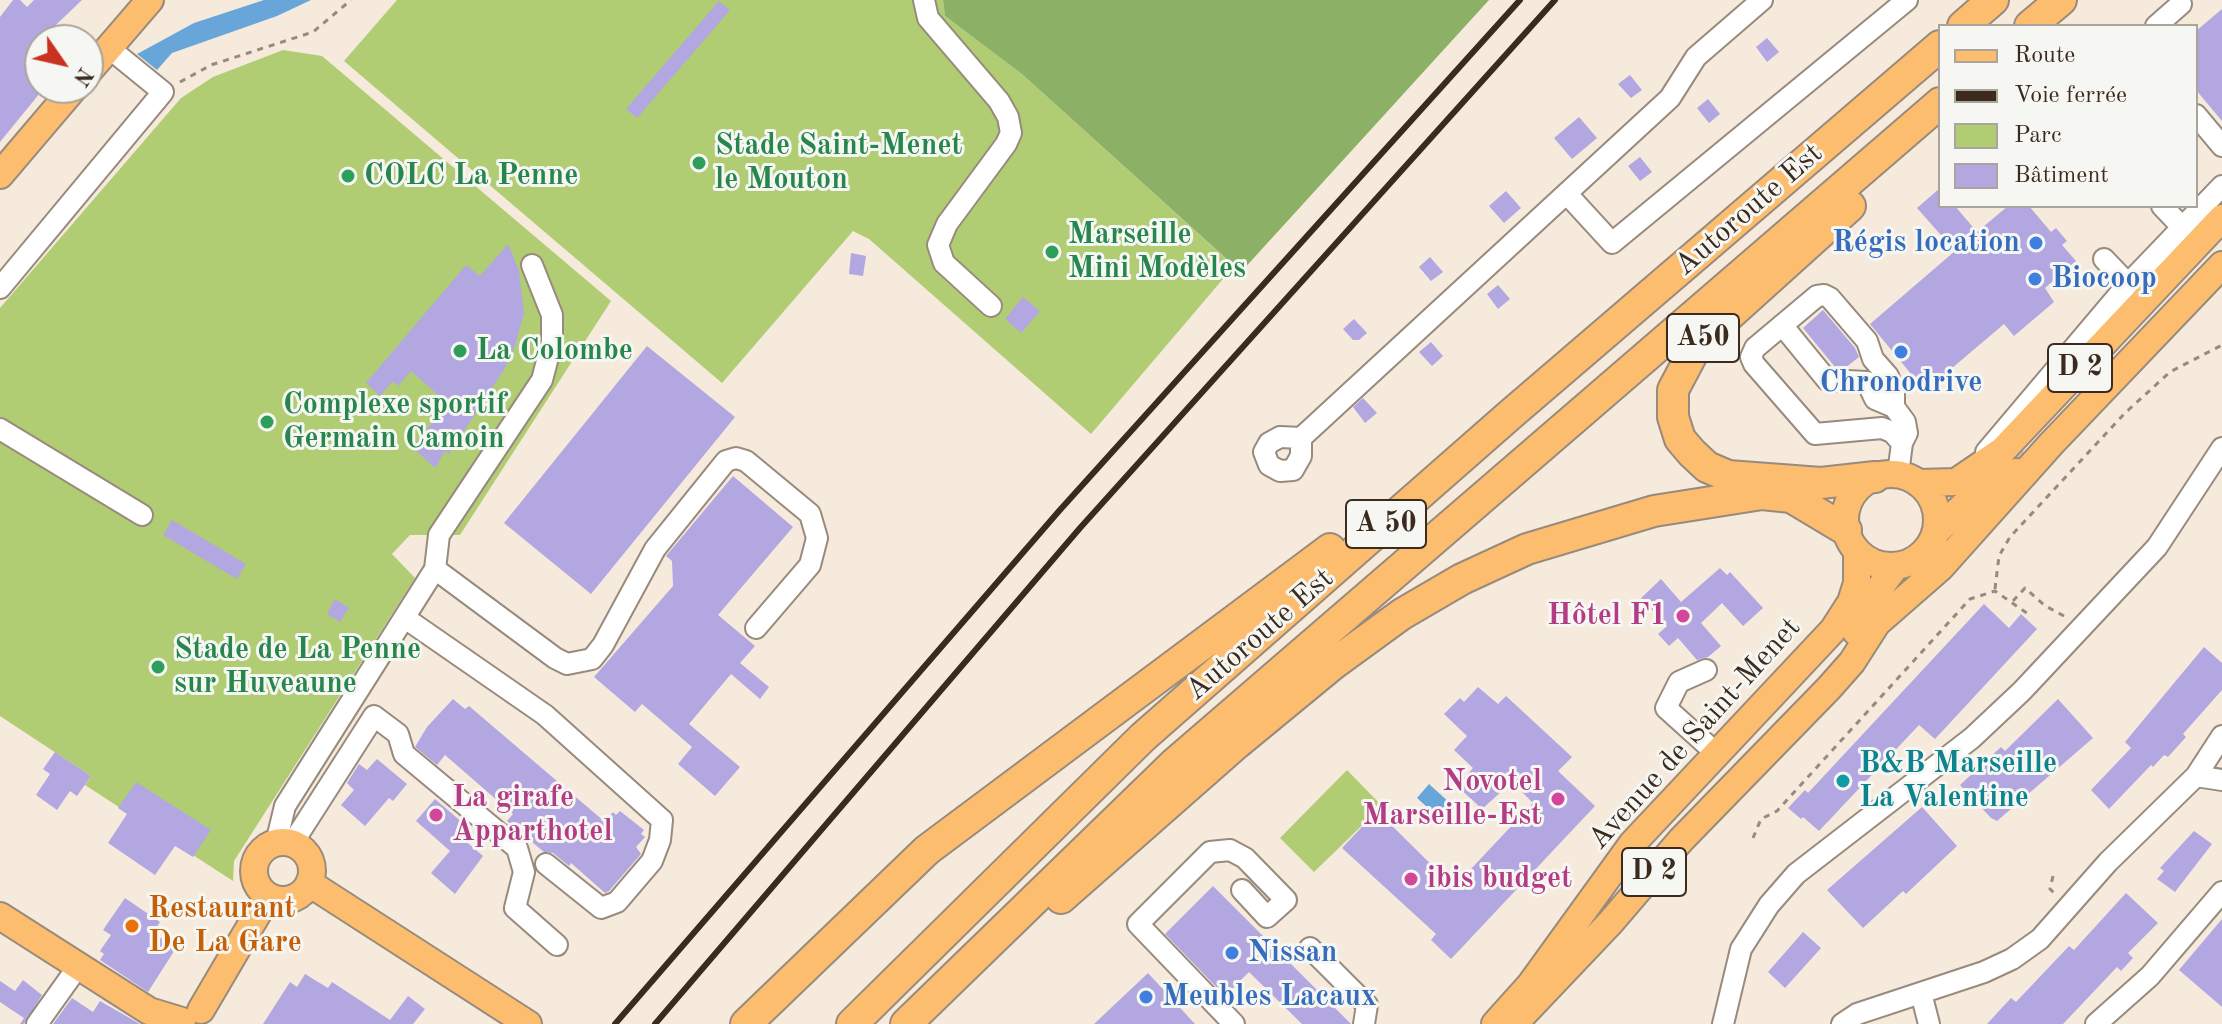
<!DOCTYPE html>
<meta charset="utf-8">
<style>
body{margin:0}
#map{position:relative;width:2222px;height:1024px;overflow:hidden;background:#f5eadb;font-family:"Old Standard TT",serif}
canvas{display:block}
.legend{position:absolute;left:1938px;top:24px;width:260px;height:184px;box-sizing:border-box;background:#f6f6f2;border:2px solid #aba49d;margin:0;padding:10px 14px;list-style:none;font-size:24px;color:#3b2a1e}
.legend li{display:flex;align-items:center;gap:16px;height:40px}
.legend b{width:40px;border:2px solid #aba49d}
.north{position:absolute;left:24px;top:24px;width:80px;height:80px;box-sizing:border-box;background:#f6f6f2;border:2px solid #aba49d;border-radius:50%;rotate:124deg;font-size:22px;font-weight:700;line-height:32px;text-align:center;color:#3b2a1e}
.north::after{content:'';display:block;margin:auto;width:28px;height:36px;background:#c8321e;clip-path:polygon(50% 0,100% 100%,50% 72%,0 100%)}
</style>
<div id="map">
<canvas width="2222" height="1024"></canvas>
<ul class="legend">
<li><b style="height:10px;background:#fcbd6e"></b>Route</li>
<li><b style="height:10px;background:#3b2a1e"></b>Voie ferrée</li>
<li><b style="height:22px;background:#b0cd73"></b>Parc</li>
<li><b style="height:22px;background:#b3a7e1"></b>Bâtiment</li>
</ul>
<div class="north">N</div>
</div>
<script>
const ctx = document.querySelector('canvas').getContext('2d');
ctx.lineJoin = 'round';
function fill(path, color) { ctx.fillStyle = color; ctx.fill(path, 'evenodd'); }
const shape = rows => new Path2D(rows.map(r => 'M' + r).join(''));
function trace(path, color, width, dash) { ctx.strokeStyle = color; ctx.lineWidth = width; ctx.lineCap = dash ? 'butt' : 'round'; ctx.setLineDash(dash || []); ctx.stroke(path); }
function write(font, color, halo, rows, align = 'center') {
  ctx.font = font + ' "Old Standard TT",serif'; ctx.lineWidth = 6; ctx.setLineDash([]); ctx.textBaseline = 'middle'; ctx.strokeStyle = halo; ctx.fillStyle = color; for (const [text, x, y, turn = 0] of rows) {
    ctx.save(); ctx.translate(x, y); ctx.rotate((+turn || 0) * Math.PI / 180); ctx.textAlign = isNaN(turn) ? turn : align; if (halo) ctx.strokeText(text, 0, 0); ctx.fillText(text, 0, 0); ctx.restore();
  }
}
const green = shape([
 [397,0,943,0,945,16,1023,75,1234,266,1091,434,869,239,853,231,722,383,344,61],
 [283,50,322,56,611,301,460,535,410,535,392,554,415,578,234,861,233,881,85,785,91,776,0,716,0,308,181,98,213,77],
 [1347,770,1382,806,1314,872,1280,838]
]);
const forest = shape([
 [943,0,1489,0,1241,272,1023,75,945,16]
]);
const water = shape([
 [264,0,311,0,277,16,172,53,157,70,137,54,194,23],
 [1429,784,1461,813,1449,827,1417,798]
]);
const building = shape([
 [13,0,20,0,27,7,34,0,82,0,40,40,40,93,0,142,0,17],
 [719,1,730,10,637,118,626,109],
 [2222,9,2222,121,2196,90,2196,31],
 [1767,38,1779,52,1767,62,1756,47],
 [1630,75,1642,90,1631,98,1618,84],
 [1708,99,1720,114,1709,123,1697,108],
 [1579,117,1597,138,1572,159,1554,138],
 [1640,157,1652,172,1640,181,1628,166],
 [1940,188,1940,206,1955,206,1977,232,2008,206,2029,206,2051,232,2056,228,2067,241,2062,245,2076,261,2045,288,2054,302,2014,336,2004,324,1925,391,1870,324,1955,251,1917,208],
 [1506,191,1521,208,1504,223,1489,206],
 [508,244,519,271,524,313,515,346,505,368,449,454,445,451,435,468,412,447,448,404,411,371,398,386,393,381,380,396,366,383,466,265,480,276],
 [851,253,866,256,863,276,849,274],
 [1430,257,1443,272,1431,281,1419,267],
 [1498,285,1510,299,1498,309,1487,294],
 [1023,297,1040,311,1021,333,1005,319],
 [1823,310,1855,348,1859,357,1845,368,1835,367,1803,328],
 [1354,319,1367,333,1359,340,1353,340,1343,329],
 [1431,342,1443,356,1432,366,1419,352],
 [647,346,735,417,591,594,504,523],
 [1363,398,1377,413,1365,423,1353,407],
 [733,476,793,527,718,615,755,646,740,663,769,687,760,699,731,674,689,724,740,767,715,796,678,764,692,747,642,704,635,712,594,677,673,586,672,561,666,556],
 [172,520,246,564,237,579,163,535],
 [1720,568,1727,575,1730,572,1763,608,1743,626,1722,603,1701,623,1721,646,1708,657,1697,660,1678,638,1669,646,1658,634,1667,626,1641,598,1661,579,1681,602],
 [335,599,349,608,340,622,327,614],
 [1984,604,2009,628,2021,614,2037,629,1935,739,1919,725,1819,831,1803,817,1801,819,1788,808,1805,790,1808,793],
 [2204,647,2222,663,2222,690,2183,734,2186,737,2168,757,2164,755,2153,767,2151,765,2109,809,2091,790,2131,748,2125,742],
 [1478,687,1498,704,1506,696,1572,757,1558,771,1595,806,1451,959,1431,940,1436,934,1342,848,1377,811,1454,887,1533,803,1512,782,1482,809,1457,786,1473,768,1454,750,1467,736,1444,714,1460,698,1464,702],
 [453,699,465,709,469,706,605,822,613,812,616,815,620,811,644,830,641,834,645,837,636,847,641,854,609,891,605,893,571,863,569,866,553,853,544,852,507,821,513,814,445,755,437,765,415,747,427,727],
 [2058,699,2093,738,1997,821,1991,818,1960,785,2001,747,2005,751],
 [55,752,91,776,77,796,70,791,57,810,36,795,50,774,43,769],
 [377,759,407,784,393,801,389,798,365,826,341,805,354,790,347,783,359,764,367,770],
 [136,782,211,830,193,857,175,846,155,875,108,843,127,814,118,808],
 [435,799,471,830,463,839,483,856,455,894,431,873,450,851,416,821],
 [1922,807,1957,846,1906,894,1903,891,1863,928,1827,890],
 [2194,831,2212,844,2175,892,2157,879,2164,871,2160,868],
 [1213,886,1351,1024,1302,1024,1249,972,1225,996,1165,934],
 [2126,893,2158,923,2128,953,2133,958,2121,971,2117,967,2063,1024,1987,1024,2011,998,2016,1002,2069,946,2074,950],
 [125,898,160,922,153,933,176,948,148,992,100,960,104,954,100,951,111,935,103,930],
 [2222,919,2222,1007,2179,970],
 [1803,932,1821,948,1785,988,1768,972],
 [1148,973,1195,1024,1094,1024],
 [305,974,328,988,332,982,390,1020,408,996,425,1009,413,1024,263,1024,290,982,297,987],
 [23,980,42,995,24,1024,20,1024,24,1018,0,1002,0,981,15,991],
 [72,998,93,1012,100,1001,140,1024,53,1024]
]);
const majorTunnel = shape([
 [1988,485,2021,449],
 [1884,595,1956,519]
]);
const path = shape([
 [180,82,211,65,313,32,351,0],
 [1995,589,1999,556,2010,537,2125,413,2170,372,2222,345],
 [2013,601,2025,588,2044,605,2064,616],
 [1753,838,1761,819,1777,811,1970,599,1995,591,2031,616],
 [2053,876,2050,889,2055,894]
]);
const minor = shape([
 [924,0,928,18,999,101,1008,117,1011,133,1006,144,947,224,938,245,944,263,991,306],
 [2156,26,2181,4],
 [2196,115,2222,146],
 [1567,194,1612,243,1907,0],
 [2162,206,2182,227],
 [2104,259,2128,284],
 [0,288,163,92,109,48],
 [1824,295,1830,298,1867,341,1873,359,1888,376,1894,391,1894,407,1905,422,1907,433,1902,443,1892,432,1882,428,1815,434,1754,364,1751,357,1755,348,1817,296,1824,295],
 [1782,325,1827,380,1867,382,1875,399,1894,407],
 [0,429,142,515],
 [1301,438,1301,456,1293,470,1280,471,1269,465,1264,452,1269,443,1280,437,1301,438,1670,98,1696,57,1762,0],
 [1986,452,2128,284,2222,186],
 [1898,474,1902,443],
 [435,569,439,535,542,380,552,342,552,315,532,265],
 [405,618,545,715,662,820,660,840,652,861,617,902,601,908,546,864],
 [1706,670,1679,682,1666,708,1716,753],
 [2196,776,2222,780],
 [276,843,285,806,435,569,555,658,567,664,592,659,603,645,655,549,726,461,736,458,746,461,810,514,817,538,810,565,756,628],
 [292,844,374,716,398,734,404,754,517,848,524,872,515,908,557,945],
 [1310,948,1367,1005,1364,1024],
 [1921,993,1929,1024],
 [37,1024,77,968],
 [1234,1024,1138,924,1210,852,1230,850,1245,858,1286,900,1267,917,1242,890],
 [1723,1024,1741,949,1769,905,1796,874,1972,738,2022,691,2157,547,2222,448],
 [1842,1024,1857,1014,1984,972,2012,959,2040,939,2108,862,2196,776,2222,736],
 [2096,1024,2150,976,2222,892]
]);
const major = shape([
 [88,72,150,0],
 [0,175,74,88],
 '1845 520a46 46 0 1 1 92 0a46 46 0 1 1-92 0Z',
 [1918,483,1956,482,2003,450,2222,218],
 [1936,532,1962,507,2016,472],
 [1856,632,1869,602,1896,566],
 '254 871a29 29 0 1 1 58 0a29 29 0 1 1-58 0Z',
 [309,883,528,1024],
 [0,916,149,1011,182,1021],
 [201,1010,268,896],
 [1495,1024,1530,985,1632,844,1833,630,1851,602,1857,583,1857,551],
 [1514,1024,1610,923,1681,840,1829,688,1852,662,1877,623,1940,568,2051,444,2222,265]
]);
const highway = shape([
 [1963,26,1993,0],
 [2030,26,2061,0],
 [1850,206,1698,343,1673,390,1673,417,1680,439,1692,453,1707,467,1728,476,1821,483,1875,477],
 [1061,898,1236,744,1332,665,1402,614,1462,579,1527,549,1654,511,1762,494,1791,497,1846,530],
 [746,1024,927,850,1330,549],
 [852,1024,1143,737,1511,414,1940,46],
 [906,1024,1176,762,1940,103]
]);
const rail = shape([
 [615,1024,1059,511,1520,0],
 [655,1024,1080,528,1555,0]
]);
const markers = [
 [699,163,8,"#2e9e5b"],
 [348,176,8,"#2e9e5b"],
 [2036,243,8,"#3f7fe0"],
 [1052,252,8,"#2e9e5b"],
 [2035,279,8,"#3f7fe0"],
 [460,351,8,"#2e9e5b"],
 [1901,352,8,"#3f7fe0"],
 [267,422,8,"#2e9e5b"],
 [1683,616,8,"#d1479c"],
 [158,667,8,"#2e9e5b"],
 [1843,781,8,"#0f9aa8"],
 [1558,799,8,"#d1479c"],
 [436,815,8,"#d1479c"],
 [1411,879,8,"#d1479c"],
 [132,926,8,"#e8710a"],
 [1232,953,8,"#3f7fe0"],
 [1146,997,8,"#3f7fe0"]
];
const shields = [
 [1703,338,72],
 [2080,368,64],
 [1386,524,80],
 [1654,872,64]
];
const shieldNames = [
 ["A50",1703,338],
 ["D 2",2080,368],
 ["A 50",1386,524],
 ["D 2",1654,872]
];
const leisureNames = [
 ["Stade Saint-Menet",715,146],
 ["le Mouton",715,180],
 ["COLC La Penne",364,176],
 ["Marseille",1068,235],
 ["Mini Modèles",1068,269],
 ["La Colombe",476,351],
 ["Complexe sportif",283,405],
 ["Germain Camoin",283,439],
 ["Stade de La Penne",174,650],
 ["sur Huveaune",174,684]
];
const streetNames = [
 ["Autoroute Est",1749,210,-41],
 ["Autoroute Est",1260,635,-41],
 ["Avenue de Saint-Menet",1695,734,-48]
];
const shopNames = [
 ["Régis location",2020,243,"right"],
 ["Biocoop",2051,279],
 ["Chronodrive",1901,383,"center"],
 ["Nissan",1248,953],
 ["Meubles Lacaux",1162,997]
];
const hotelNames = [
 ["Hôtel F1",1667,616],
 ["Novotel",1542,782],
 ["Marseille-Est",1542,816],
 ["La girafe",452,798,"left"],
 ["Apparthotel",452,832,"left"],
 ["ibis budget",1427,879,"left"]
];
const cultureNames = [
 ["B&B Marseille",1859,764],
 ["La Valentine",1859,798]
];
const foodNames = [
 ["Restaurant",148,909],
 ["De La Gare",148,943]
];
fill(green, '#b0cd73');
fill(forest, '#8cb065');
fill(water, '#68a6da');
fill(building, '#b3a7e1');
trace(majorTunnel, '#d0c4b5', 26, [26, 13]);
trace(minor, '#988a7c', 24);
trace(major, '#988a7c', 30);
trace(highway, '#988a7c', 34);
trace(path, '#988a7c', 3, [6, 6]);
trace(minor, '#fff', 20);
trace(major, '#fcbd6e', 26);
trace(highway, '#fcbd6e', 30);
trace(rail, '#3b2a1e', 6);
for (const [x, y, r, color] of markers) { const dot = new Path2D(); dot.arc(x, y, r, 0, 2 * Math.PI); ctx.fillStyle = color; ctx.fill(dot); trace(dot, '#f6f6f2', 3); }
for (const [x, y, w] of shields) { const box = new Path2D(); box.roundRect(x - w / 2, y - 24, w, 48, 6); ctx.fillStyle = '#f6f6f2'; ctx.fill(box); trace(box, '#3b2a1e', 2); }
write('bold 28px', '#3b2a1e', null, shieldNames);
write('bold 30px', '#27864d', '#f6f6f2', leisureNames, 'left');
write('30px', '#3b2a1e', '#f6f6f2', streetNames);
write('bold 30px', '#366cbe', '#f6f6f2', shopNames, 'left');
write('bold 30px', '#b23c85', '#f6f6f2', hotelNames, 'right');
write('bold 30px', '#0d838f', '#f6f6f2', cultureNames, 'left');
write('bold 30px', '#c56008', '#f6f6f2', foodNames, 'left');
</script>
